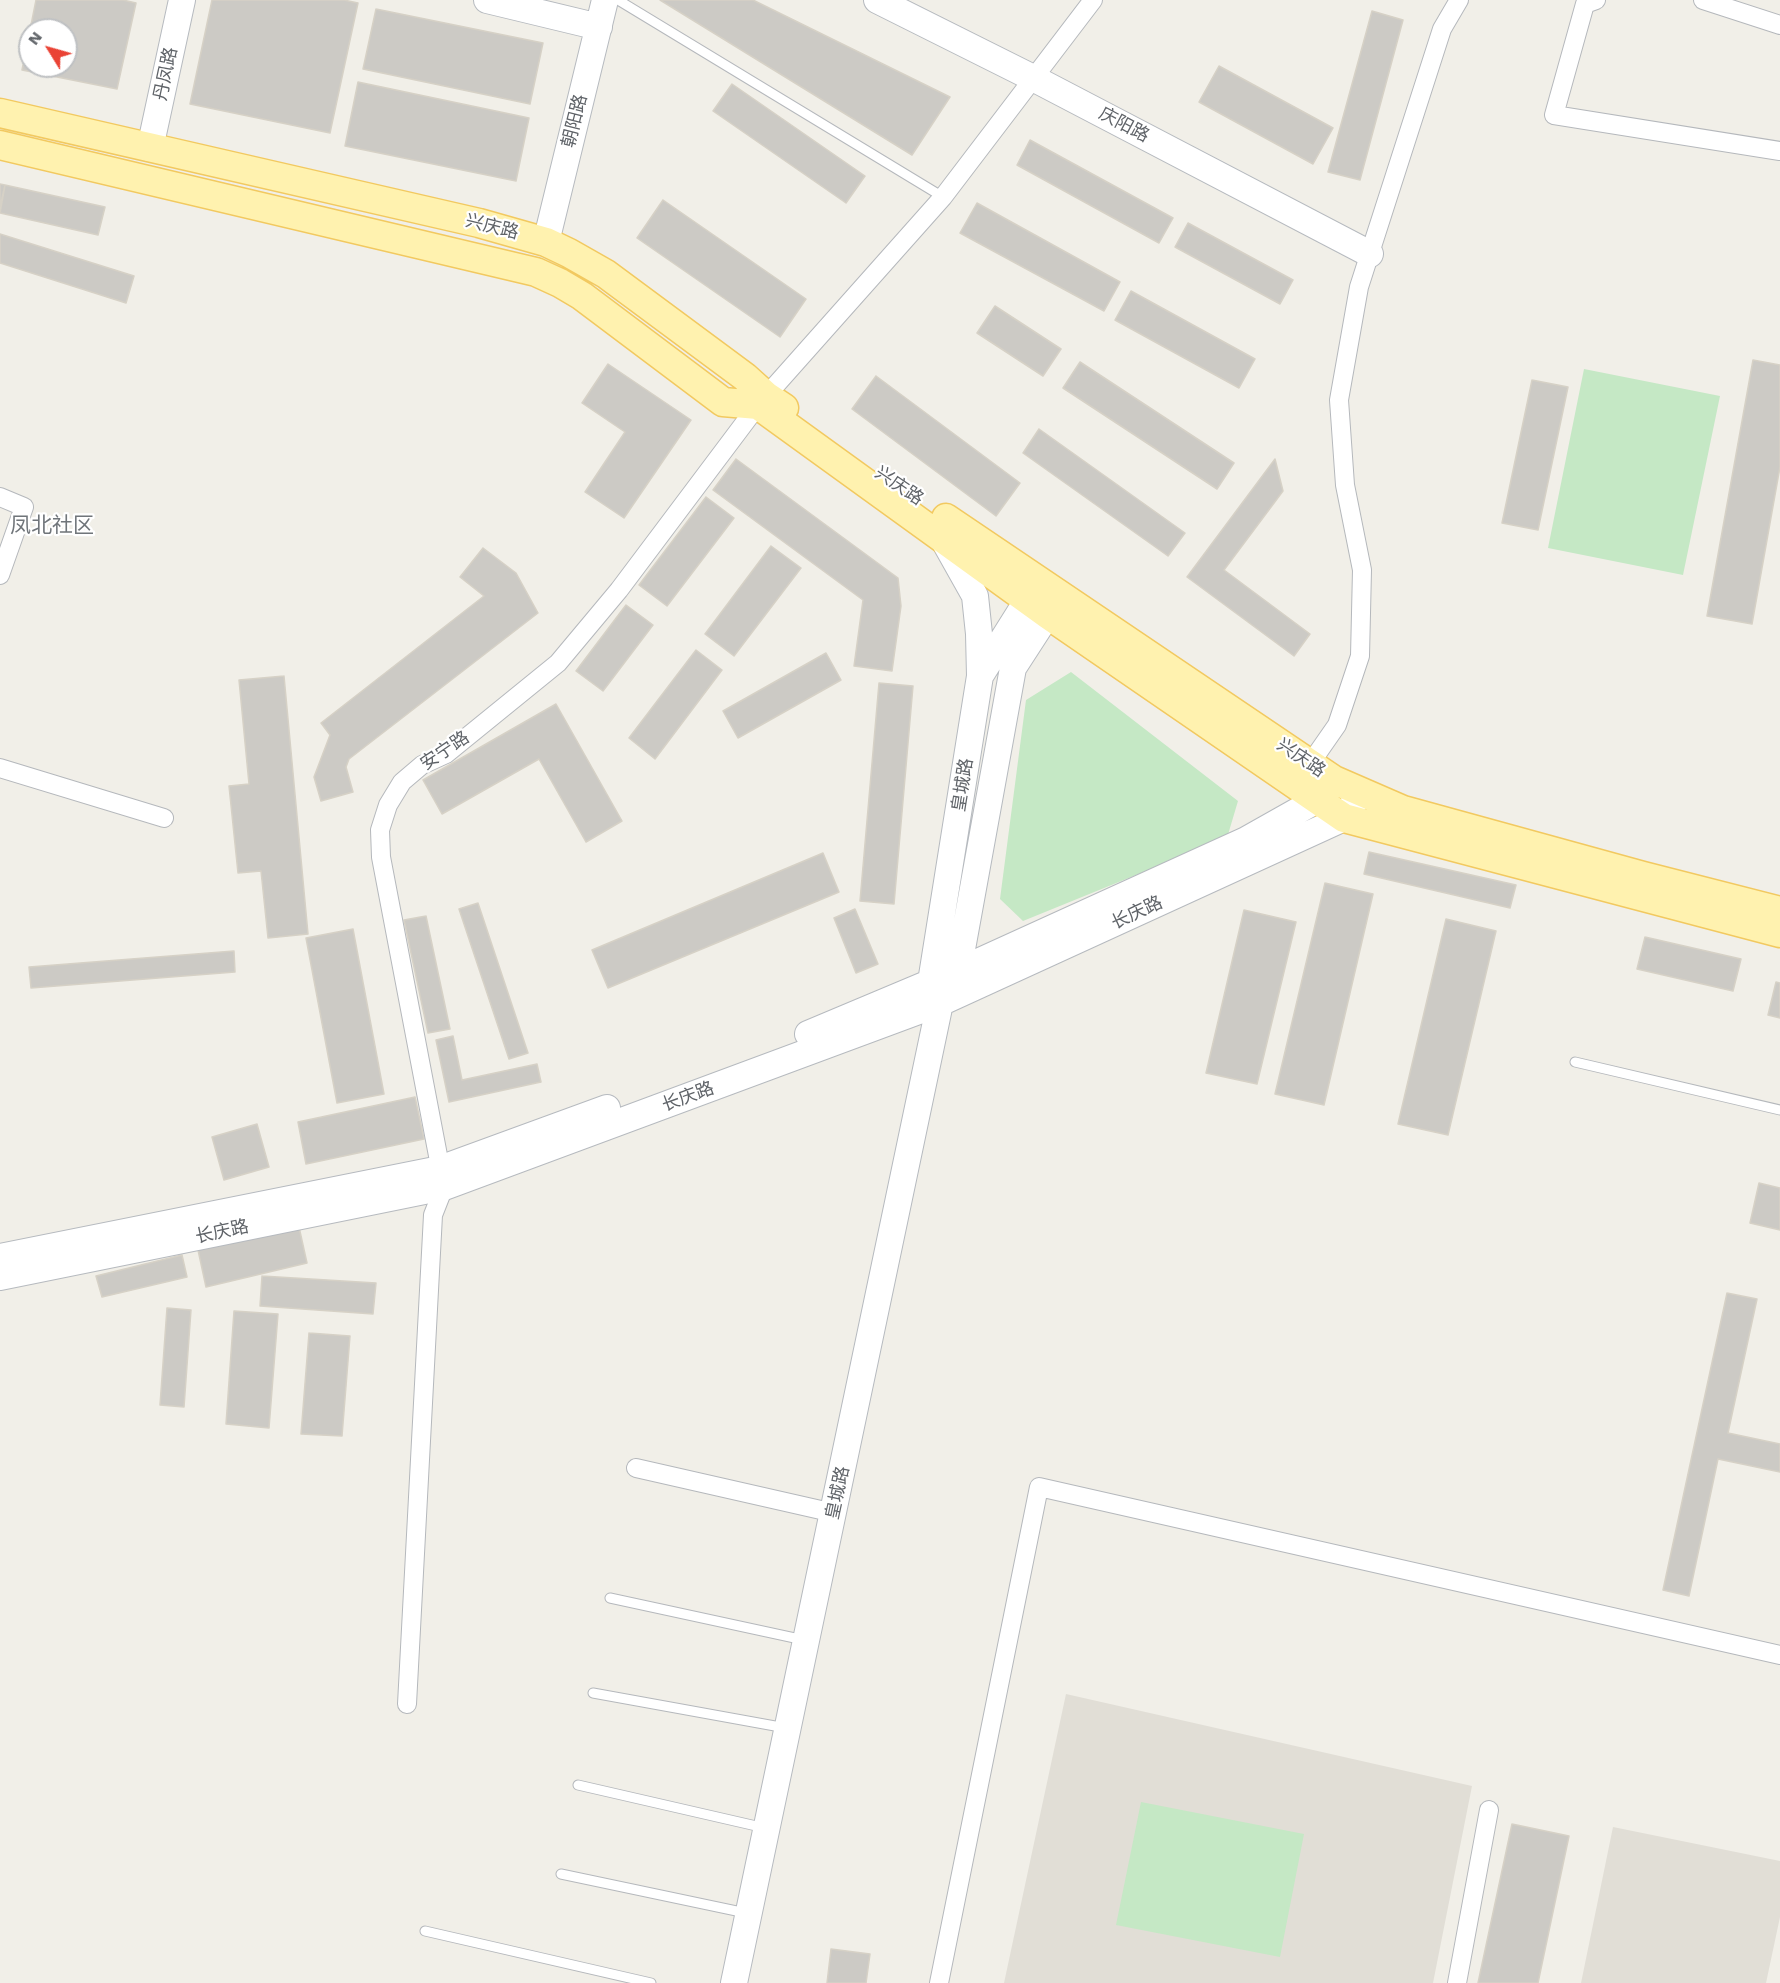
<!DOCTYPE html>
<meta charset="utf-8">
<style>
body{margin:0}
#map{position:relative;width:1780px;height:1983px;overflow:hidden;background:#f1efe8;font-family:"Work Sans",sans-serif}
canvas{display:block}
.north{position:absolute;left:18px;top:18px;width:60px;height:60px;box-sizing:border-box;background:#fff;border:2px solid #bfc1c3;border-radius:50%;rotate:307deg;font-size:16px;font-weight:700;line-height:24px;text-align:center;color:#5f6368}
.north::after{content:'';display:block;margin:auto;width:21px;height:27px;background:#ea4335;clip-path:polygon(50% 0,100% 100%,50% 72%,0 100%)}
</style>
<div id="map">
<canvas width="1780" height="1983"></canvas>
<div class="north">N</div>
</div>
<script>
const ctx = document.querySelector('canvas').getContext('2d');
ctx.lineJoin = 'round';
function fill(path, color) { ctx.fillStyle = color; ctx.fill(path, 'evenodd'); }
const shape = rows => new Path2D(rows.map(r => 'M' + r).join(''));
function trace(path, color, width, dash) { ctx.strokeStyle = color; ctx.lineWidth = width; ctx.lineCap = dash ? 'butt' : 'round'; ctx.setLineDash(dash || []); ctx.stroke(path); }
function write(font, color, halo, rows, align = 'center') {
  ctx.font = font + ' "Work Sans","Noto Sans SC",sans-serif'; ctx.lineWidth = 4.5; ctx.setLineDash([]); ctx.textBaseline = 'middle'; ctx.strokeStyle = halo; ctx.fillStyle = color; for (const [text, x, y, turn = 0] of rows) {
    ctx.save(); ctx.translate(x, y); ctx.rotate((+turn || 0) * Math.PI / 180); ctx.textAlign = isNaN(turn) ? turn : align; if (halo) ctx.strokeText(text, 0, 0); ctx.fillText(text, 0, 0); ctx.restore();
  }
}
const education = shape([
 [1066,1694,1472,1786,1433,1983,1004,1983],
 [1613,1827,1780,1861,1780,1917,1766,1983,1581,1983]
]);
const green = shape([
 [1584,369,1720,396,1683,575,1548,548],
 [1071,672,1238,801,1227,838,1023,921,1000,899,1026,700],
 [1141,1802,1304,1834,1280,1957,1116,1925]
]);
const building = shape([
 [36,0,123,0,136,3,117,89,22,70,36,0],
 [30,30,66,30,66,66,30,66,30,30],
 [212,0,344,0,358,3,330,133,190,104,212,0],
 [660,0,753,0,950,97,912,155,660,0],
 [376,9,543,43,530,104,363,69,376,9],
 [1372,11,1403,20,1360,180,1328,172,1372,11],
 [1219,66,1333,128,1313,164,1199,102,1219,66],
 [358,82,529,118,516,181,345,146,358,82],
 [732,84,865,176,846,203,713,111,732,84],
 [1030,140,1173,218,1159,243,1017,165,1030,140],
 [0,184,5,185,0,207,0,184],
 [5,185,105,207,98,235,0,213,5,185],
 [663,200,806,299,780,337,637,238,663,200],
 [977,203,1120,282,1104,311,960,233,977,203],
 [1188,223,1293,280,1280,304,1175,247,1188,223],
 [0,234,134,276,126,303,0,263,0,234],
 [1131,291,1255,359,1239,388,1115,320,1131,291],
 [995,306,1061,349,1043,376,977,333,995,306],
 [1753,360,1780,365,1780,467,1752,624,1707,616,1753,360],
 [1080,362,1234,463,1217,489,1063,388,1080,362],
 [608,364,691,420,624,518,585,492,625,432,582,403,608,364],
 [876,376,1020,483,996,516,852,409,876,376],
 [1532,380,1568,387,1538,530,1502,523,1532,380],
 [1039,429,1185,533,1168,556,1023,453,1039,429],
 [736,459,898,578,901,606,892,671,854,666,863,600,713,490,736,459],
 [1275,459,1283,491,1224,570,1310,634,1294,656,1187,577,1275,459],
 [706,497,734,518,667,606,639,585,706,497],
 [771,546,801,568,734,656,705,634,771,546],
 [483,548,516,573,538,613,349,759,346,767,353,792,321,801,314,777,330,735,321,723,484,596,460,577,483,548],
 [626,605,653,625,603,691,576,671,626,605],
 [696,650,722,670,655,759,629,738,696,650],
 [826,653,841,680,738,738,723,711,826,653],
 [284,676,308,934,268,938,261,871,238,873,229,786,249,784,239,680,284,676],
 [879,683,913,686,894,904,860,901,879,683],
 [556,704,622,821,586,842,539,759,442,814,423,780,556,704],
 [1369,852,1516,885,1510,908,1364,874,1369,852],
 [823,853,839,892,608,988,592,950,823,853],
 [1325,883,1373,894,1324,1105,1275,1094,1325,883],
 [478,903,528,1053,509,1059,459,909,478,903],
 [855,909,878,964,856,973,834,918,855,909],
 [1244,910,1296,922,1257,1084,1206,1073,1244,910],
 [426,916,450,1029,428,1033,404,920,426,916],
 [1446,919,1496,931,1448,1135,1398,1124,1446,919],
 [353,929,384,1094,337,1103,306,938,353,929],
 [1645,937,1741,959,1733,991,1637,969,1645,937],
 [234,951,235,972,31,988,29,967,234,951],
 [1776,982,1780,983,1780,1018,1768,1015,1776,982],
 [453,1036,462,1080,537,1064,541,1082,449,1102,436,1040,453,1036],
 [415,1097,424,1139,306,1164,298,1122,415,1097],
 [257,1124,269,1167,224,1180,212,1137,257,1124],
 [1759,1183,1780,1188,1780,1230,1750,1223,1759,1183],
 [299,1227,307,1263,206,1287,198,1250,299,1227],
 [182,1255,187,1277,102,1297,96,1276,182,1255],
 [262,1276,376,1283,373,1314,260,1306,262,1276],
 [1727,1293,1757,1299,1728,1433,1780,1444,1780,1472,1718,1459,1689,1596,1663,1590,1727,1293],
 [167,1308,191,1310,184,1407,160,1405,167,1308],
 [234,1311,278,1314,269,1428,226,1424,234,1311],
 [309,1333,350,1336,342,1436,301,1434,309,1333],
 [1512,1824,1569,1836,1538,1983,1478,1983,1512,1824],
 [831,1949,870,1954,866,1983,827,1983,831,1949]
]);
const lane = shape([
 [618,0,943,197],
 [1575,1062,1780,1110],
 [610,1598,804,1640],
 [593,1693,786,1728],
 [578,1785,765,1828],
 [561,1874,746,1913],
 [425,1931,651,1983]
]);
const street = shape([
 [1596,0,1585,4,1554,115,1780,151],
 [1703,0,1780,25],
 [0,497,24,507,0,575],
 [0,768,164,818],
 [1305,771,1337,725,1360,656,1362,570,1345,485,1339,400,1359,287,1442,29,1459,0],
 [636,1468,834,1513],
 [407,1704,433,1215,444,1187,381,857,380,830,388,805,402,782,422,765,446,754,558,663,619,590,758,405,943,197,1093,0],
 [939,1983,1039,1487,1780,1655],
 [1457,1983,1489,1810]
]);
const secondary = shape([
 [487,0,599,27],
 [877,0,1033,78,1370,254],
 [150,148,182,0],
 [546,242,605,0],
 [943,539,975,596,979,634,980,676],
 [936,995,931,982,980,676,1039,582],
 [808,1034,958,971,1246,840,1317,800,1330,785],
 [0,1257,440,1169,607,1108],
 [0,1277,444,1187,940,1003,1344,818,1361,792],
 [734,1983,940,1003,958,971,1013,668,1059,597]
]);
const primary = shape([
 [0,113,479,223,546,242,569,253,606,274,745,377,766,396,784,408],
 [0,145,536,272,560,283,582,296,723,402,758,405,1047,614,1344,818,1780,933],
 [946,518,1334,780,1403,810,1643,876,1780,911]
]);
const streetNames = [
 ["丹凤路",166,74,-78],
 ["朝阳路",575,121,-76],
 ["庆阳路",1124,125,28],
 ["兴庆路",492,227,14],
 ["兴庆路",899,486,34],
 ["安宁路",445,751,-34],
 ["兴庆路",1301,758,34],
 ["皇城路",963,785,-81],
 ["长庆路",1137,913,-25],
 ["长庆路",688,1097,-20],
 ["长庆路",222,1232,-12],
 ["皇城路",838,1493,-78]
];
const quarterNames = [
 ["凤北社区",52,526]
];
fill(education, '#e1ded6');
fill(green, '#c5e8c5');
fill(building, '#cccac5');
trace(building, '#d6d1c6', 1.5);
trace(lane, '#b5b8bc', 11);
trace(street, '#b5b8bc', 20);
trace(secondary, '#b6babf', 28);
trace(primary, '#f2c960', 31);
trace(lane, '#fff', 9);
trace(street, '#fff', 18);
trace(secondary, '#fff', 26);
trace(primary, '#fff2af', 28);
write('18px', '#5f6368', '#fff', streetNames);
write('21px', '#70757a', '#fff', quarterNames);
</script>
